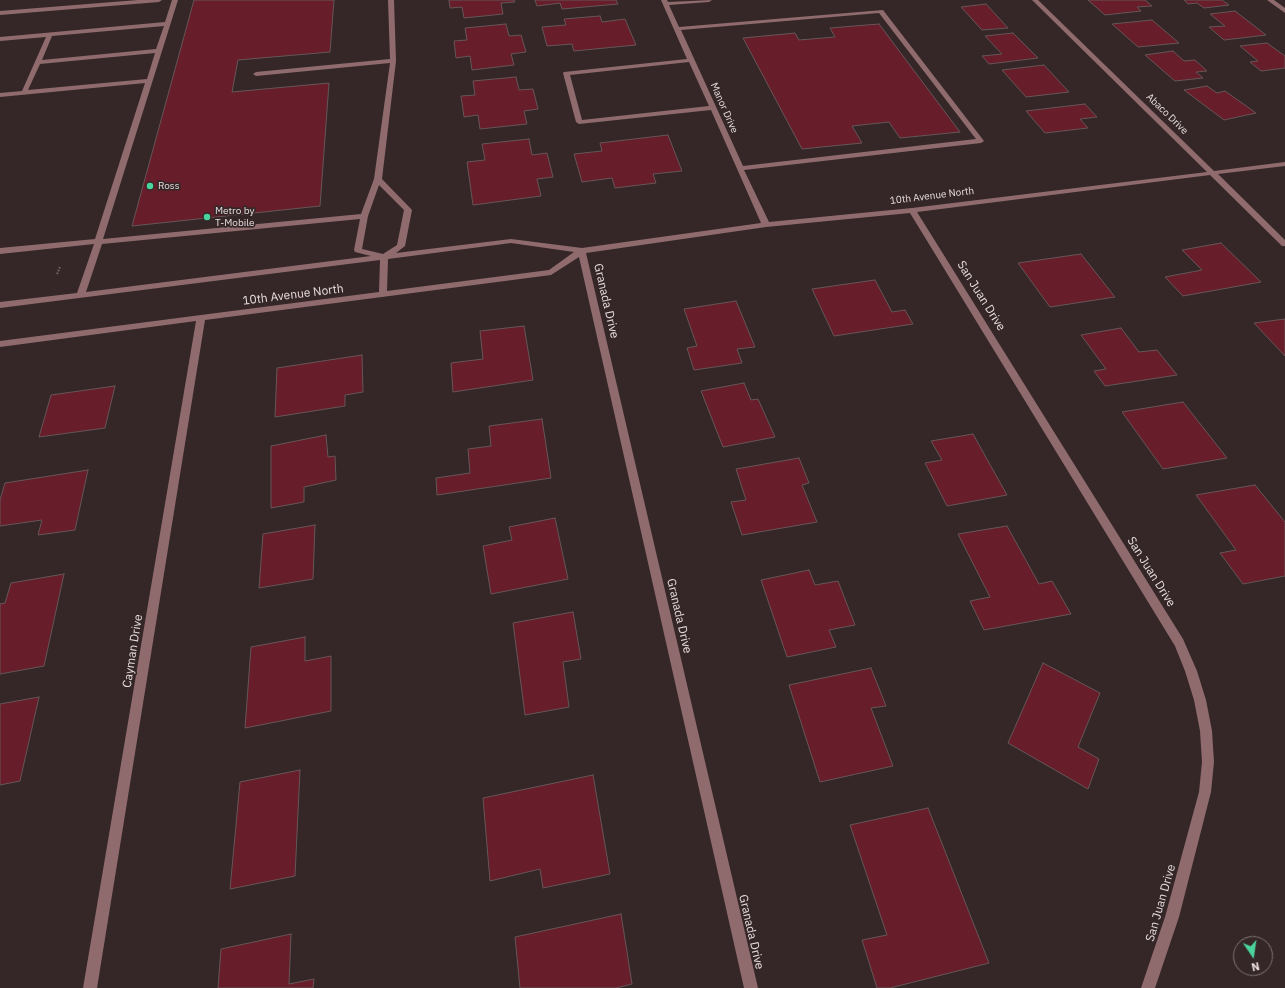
<!DOCTYPE html>
<style>
body{margin:0}
#map{position:relative;width:1285px;height:988px;overflow:hidden;background:#352728;font-family:"IBM Plex Sans",sans-serif}
canvas{display:block}
.north{position:absolute;left:1233px;top:936px;width:40px;height:40px;box-sizing:border-box;background:#352728;border:1px solid #7c7071;border-radius:50%;rotate:167deg;font-size:11px;font-weight:700;line-height:16px;text-align:center;color:#e7ddde}
.north::after{content:'';display:block;margin:auto;width:14px;height:18px;background:#4ad49c;clip-path:polygon(50% 0,100% 100%,50% 72%,0 100%)}
</style>
<div id="map">
<canvas width="1285" height="988"></canvas>
<div class="north">N</div>
</div>
<script>
const ctx = document.querySelector('canvas').getContext('2d');
ctx.lineJoin = 'round';
function fill(path, color) { ctx.fillStyle = color; ctx.fill(path, 'evenodd'); }
const shape = rows => new Path2D(rows.map(r => 'M' + r).join(''));
function trace(path, color, width, dash) { ctx.strokeStyle = color; ctx.lineWidth = width; ctx.lineCap = dash ? 'butt' : 'round'; ctx.setLineDash(dash || []); ctx.stroke(path); }
function write(font, color, halo, rows, align = 'center') {
  ctx.font = font + ' "IBM Plex Sans",sans-serif'; ctx.lineWidth = 3.5; ctx.setLineDash([]); ctx.textBaseline = 'middle'; ctx.strokeStyle = halo; ctx.fillStyle = color; for (const [text, x, y, turn = 0] of rows) {
    ctx.save(); ctx.translate(x, y); ctx.rotate((+turn || 0) * Math.PI / 180); ctx.textAlign = isNaN(turn) ? turn : align; if (halo) ctx.strokeText(text, 0, 0); ctx.fillText(text, 0, 0); ctx.restore();
  }
}
const building = shape([
 [194,0,334,0,330,52,238,60,232,92,329,83,320,206,132,226,194,0],
 [449,0,514,0,515,2,501,3,503,14,464,18,462,7,450,8,449,0],
 [535,0,616,0,618,4,562,9,560,3,537,6,535,0],
 [1088,0,1145,0,1152,6,1137,7,1141,11,1105,15,1088,0],
 [1184,0,1222,0,1229,5,1204,8,1197,3,1188,4,1184,0],
 [986,4,1008,28,982,30,961,7,986,4],
 [1235,11,1266,35,1224,40,1209,27,1225,26,1210,14,1235,11],
 [600,16,602,22,625,19,636,45,574,51,572,44,547,46,542,27,566,25,564,19,600,16],
 [1152,20,1179,43,1138,47,1112,24,1152,20],
 [506,24,509,36,521,35,526,52,511,54,514,65,472,70,470,56,456,58,454,41,467,40,465,28,506,24],
 [879,24,960,132,900,138,889,122,852,126,862,143,802,149,743,38,795,33,799,40,835,37,830,28,879,24],
 [1013,33,1038,58,989,64,982,56,1002,54,985,36,1013,33],
 [1267,43,1285,56,1285,68,1261,71,1250,62,1258,61,1240,46,1267,43],
 [1173,51,1184,61,1195,60,1207,71,1196,72,1203,78,1175,81,1145,55,1173,51],
 [1044,65,1069,92,1026,97,1002,70,1044,65],
 [516,77,519,90,533,89,538,109,524,111,527,124,480,129,478,115,464,117,461,96,475,95,473,81,516,77],
 [1207,86,1217,93,1225,91,1256,113,1224,120,1184,90,1207,86],
 [1085,104,1097,117,1080,119,1088,128,1045,133,1026,111,1085,104],
 [668,135,682,171,653,174,656,183,615,188,612,178,582,182,574,154,602,151,600,143,668,135],
 [529,139,532,155,547,153,553,177,537,179,541,196,473,205,467,162,485,160,482,144,529,139],
 [1221,243,1261,282,1183,296,1165,277,1202,270,1182,250,1221,243],
 [1081,254,1115,297,1050,307,1018,263,1081,254],
 [875,280,892,312,905,310,913,324,834,336,812,289,875,280],
 [736,301,755,347,737,349,742,363,694,370,687,348,697,346,684,309,736,301],
 [1285,319,1285,356,1254,323,1285,319],
 [524,326,533,380,453,392,451,363,483,359,480,331,524,326],
 [1121,328,1139,352,1157,350,1177,375,1105,386,1094,371,1106,369,1081,335,1121,328],
 [362,355,363,392,345,395,345,406,275,417,277,368,362,355],
 [744,383,751,400,758,399,775,437,723,447,701,391,744,383],
 [115,386,105,428,39,437,51,395,115,386],
 [1183,402,1227,458,1163,469,1122,412,1183,402],
 [542,419,551,478,437,495,436,478,470,473,468,449,491,446,489,426,542,419],
 [973,434,1007,495,947,506,925,463,942,460,931,441,973,434],
 [326,435,328,457,335,456,336,480,304,487,304,502,271,508,271,446,326,435],
 [799,458,809,483,802,485,817,522,742,535,731,502,746,500,736,469,799,458],
 [88,470,75,530,38,535,42,520,0,526,0,500,5,483,88,470],
 [1255,485,1285,522,1285,576,1243,584,1220,553,1236,550,1196,495,1255,485],
 [555,518,568,579,491,594,483,546,512,540,509,527,555,518],
 [315,525,313,579,259,588,263,534,315,525],
 [1007,526,1039,584,1052,581,1071,614,984,630,970,601,990,597,958,534,1007,526],
 [809,570,815,585,838,581,855,625,829,630,836,647,787,657,761,580,809,570],
 [64,574,44,666,0,674,0,604,5,603,11,583,64,574],
 [573,612,581,659,563,662,569,707,525,715,513,623,573,612],
 [305,637,305,661,331,656,331,711,245,728,251,647,305,637],
 [1043,663,1100,693,1078,747,1099,759,1088,789,1008,743,1043,663],
 [871,668,886,706,871,708,893,766,820,782,789,685,871,668],
 [39,697,20,781,0,785,0,704,39,697],
 [300,770,295,876,230,889,240,782,300,770],
 [593,775,610,874,543,888,540,869,490,881,483,798,593,775],
 [928,808,989,963,890,988,877,988,862,940,887,935,850,825,928,808],
 [621,914,632,984,616,988,520,988,515,937,621,914],
 [291,934,289,984,314,979,313,988,218,988,221,949,291,934]
]);
const path = shape([
 [57,274,60,267]
]);
const minor = shape([
 [138,0,162,0,159,2,0,15,0,11,138,0],
 [172,0,178,0,103,239,361,214,374,179,390,63,256,76,253,74,256,72,390,59,388,0,394,0,396,61,382,179,412,210,405,246,396,253,511,239,582,248,761,223,711,110,579,124,576,122,563,73,564,72,687,59,661,0,667,0,668,2,712,0,709,2,669,5,679,27,883,10,984,141,981,143,744,170,769,222,912,208,1207,172,1032,0,1038,0,1214,171,1285,162,1285,166,1218,174,1285,240,1285,246,1282,246,1210,175,917,212,1183,639,1197,671,1206,700,1212,731,1214,762,1211,792,1179,917,1155,988,1141,988,1165,917,1199,792,1202,762,1200,731,1194,700,1185,671,1175,646,910,213,766,227,586,253,758,988,744,988,579,257,551,275,205,320,97,988,83,988,196,321,0,347,0,341,379,292,380,260,0,308,0,302,77,293,94,244,0,254,0,248,95,239,145,83,0,97,0,93,22,91,46,37,0,41,0,37,165,22,172,0],
 [879,13,976,139,743,166,681,30,879,13],
 [164,26,156,49,42,60,52,36,164,26],
 [155,53,147,79,28,90,40,64,155,53],
 [689,62,709,106,582,120,570,75,689,62],
 [379,185,404,210,397,245,383,254,362,249,368,216,379,185],
 [360,219,354,250,355,252,371,256,86,292,102,244,360,219],
 [511,243,574,252,549,270,387,291,388,259,511,243],
 [1267,0,1274,0,1285,8,1285,13,1267,0]
]);
const markers = [
 [150,186,4,"#4ad49c"],
 [207,217,4,"#4ad49c"]
];
const farStreetnames = [
 ["Manor Drive",724,108,66],
 ["Abaco Drive",1167,114,44],
 ["10th Avenue North",932,196,-7]
];
const farPoinames = [
 ["Ross",158,186],
 ["Metro by",215,211],
 ["T-Mobile",215,223]
];
const streetNames = [
 ["10th Avenue North",293,295,-7],
 ["San Juan Drive",981,296,58],
 ["Granada Drive",606,301,77],
 ["San Juan Drive",1151,572,58],
 ["Granada Drive",679,616,77],
 ["Cayman Drive",133,651,-81],
 ["San Juan Drive",1161,903,-74],
 ["Granada Drive",751,932,77]
];
fill(building, '#671d2a');
trace(building, '#665657', 1);
trace(path, '#76696a', 2, [1.5, 1.5]);
fill(minor, '#906b6d');
for (const [x, y, r, color] of markers) { const dot = new Path2D(); dot.arc(x, y, r, 0, 2 * Math.PI); ctx.fillStyle = color; ctx.fill(dot); trace(dot, '#352728', 1.5); }
write('10px', '#e7ddde', '#352728', farStreetnames);
write('10px', '#e7ddde', '#352728', farPoinames, 'left');
write('12px', '#e7ddde', '#352728', streetNames);
</script>
